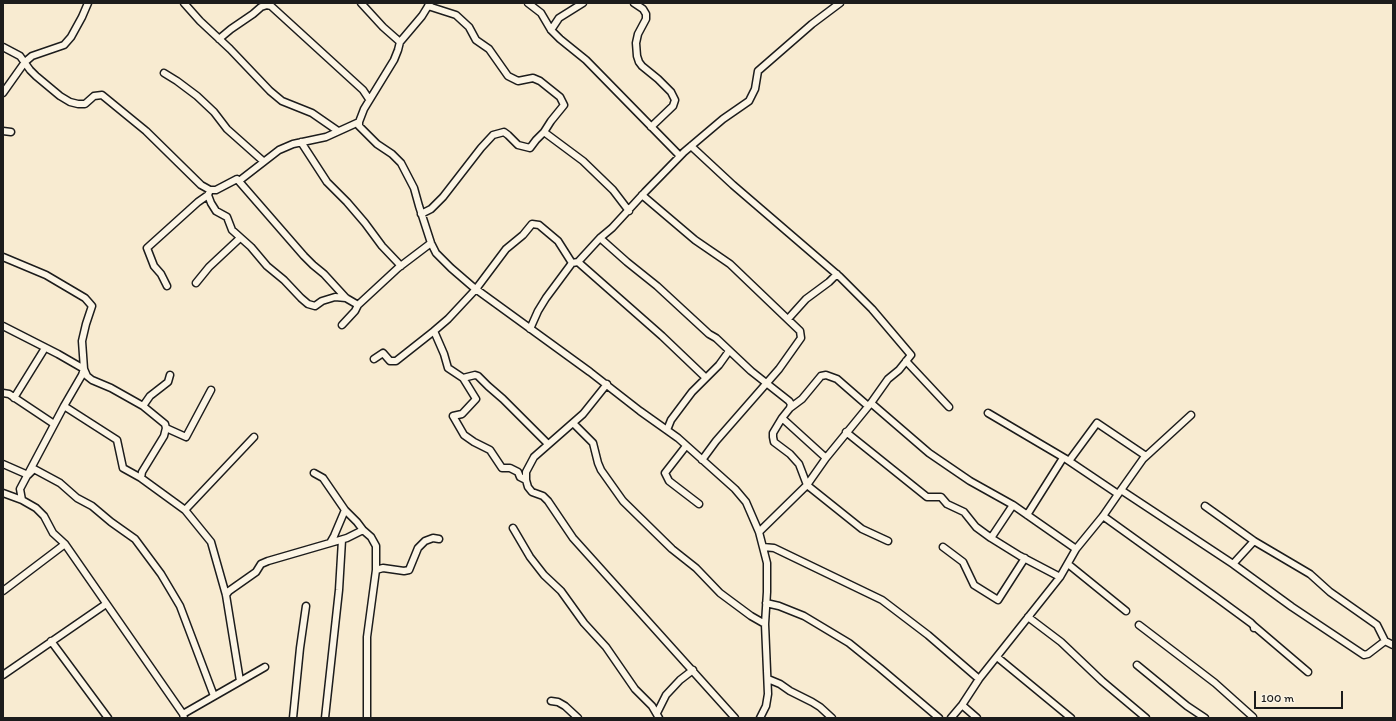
<!DOCTYPE html>
<style>
body{margin:0}
#map{position:relative;width:1396px;height:721px;overflow:hidden;background:#f8ebd1;font-family:Itim,sans-serif}
canvas{display:block}
.frame{position:absolute;inset:0;border:4px solid #1c1c1c;pointer-events:none}
.scale{position:absolute;left:1254px;top:691px;width:89px;height:18px;box-sizing:border-box;border:2px solid #1c1c1c;border-top:0;padding-left:5px;font-size:12px;line-height:14px;white-space:nowrap;color:#1c1c1c;-webkit-text-stroke:3px #fcf5e5;paint-order:stroke}
</style>
<div id="map">
<canvas width="1396" height="721"></canvas>
<div class="frame"></div>
<div class="scale">100 m</div>
</div>
<script>
const ctx = document.querySelector('canvas').getContext('2d');
ctx.lineJoin = 'round';
const shape = rows => new Path2D(rows.map(r => 'M' + r).join(''));
function trace(path, color, width, dash) { ctx.strokeStyle = color; ctx.lineWidth = width; ctx.lineCap = dash ? 'butt' : 'round'; ctx.setLineDash(dash || []); ctx.stroke(path); }
const minor = shape([
 [184,3,200,21,230,49,270,91,282,101,312,113,338,131],
 [361,3,383,27,400,42],
 [430,3,422,16,400,42,398,50,394,60,364,109,359,122,359,126,377,144,392,154,401,163,414,188,419,206,431,243,436,253,451,268,473,287,590,372,640,411,678,438,735,489,746,502,759,532,767,563,767,592,765,624,768,694,766,706,760,718],
 [528,3,541,13,551,30,560,39,586,60,680,156],
 [634,3,643,9,646,14,646,19,638,34,636,43,637,56,639,62,642,66,658,79,671,92,675,100,673,106,651,127],
 [428,6,456,15,469,27,476,40,489,49,508,76,518,81,533,78,540,81,560,97,564,105,551,121,544,132],
 [551,30,559,18,583,3],
 [219,39,231,29,253,14,261,7,267,5,271,6,363,90,369,99],
 [3,47,20,56,30,70,36,76,60,96,70,102,78,104,85,104,94,96,102,95,146,131,201,185,210,190,216,190,237,179,304,256,313,265,324,274,346,298,358,305],
 [164,73,177,81,197,96,214,112,227,129,263,161],
 [3,93,25,62,32,56,64,45,71,37,82,17,88,3],
 [3,131,11,132],
 [301,142,327,182,347,202,365,223,382,246,401,266],
 [691,146,733,185,840,277,872,309,911,355,899,370,888,379,871,403,826,458,807,485,759,532],
 [239,181,279,150,293,144,326,137,359,122],
 [210,190,208,195,211,203,216,211,227,217,232,230,251,247,267,266,284,280,301,298,308,304,315,306,322,301,335,297,346,298],
 [642,195,695,240,730,264,800,331,801,338,779,369,716,441,702,460],
 [421,214,431,209,443,197,481,148,493,135,504,132,508,135,518,145,530,148,536,140,544,132,583,161,613,190,629,211],
 [600,238,627,262,657,286,709,334,716,338,751,371,789,401,791,404,790,408,782,418,826,458],
 [3,257,46,275,85,298,92,306,86,324,82,341,84,369,82,375,64,406,20,489,22,500],
 [578,262,662,336,706,378],
 [196,283,209,267,240,238],
 [167,286,161,274,154,266,147,248,198,202,208,195],
 [788,319,806,299,829,282,837,274],
 [342,325,355,311,358,305,398,268,431,243],
 [3,326,58,354,84,369,87,376,92,380,111,388,143,406],
 [530,329,538,311,546,298,572,263,578,262,600,238,612,228,645,192,684,152,723,119,749,101,755,89,758,71,812,24,840,3],
 [374,359,383,353,390,361,396,361,434,331],
 [906,361,949,407],
 [170,375,168,382,150,396,143,406,165,424,166,428,164,436,142,472,141,478,185,510,211,542,226,595,240,681],
 [463,378,476,399,462,414,453,416,464,435,474,442,490,450,502,468,510,468,518,472,520,477,526,480],
 [607,384,583,414,534,457,526,472,526,480,528,487,532,492,543,496,548,501,573,538,735,718],
 [3,393,9,394,54,424],
 [14,398,45,348],
 [871,403,929,453,970,481,1013,505],
 [64,406,117,440,123,468,141,478],
 [790,408,802,399,821,376,826,375,837,379,868,406],
 [988,413,1066,459,1118,494],
 [782,418,773,433,773,437,774,442,790,454,799,464,807,485,862,529,888,541],
 [573,423,593,443,598,463,601,470,623,501,672,549,696,568,720,593,751,616,765,624],
 [166,428,186,437,211,390],
 [667,430,671,420,692,392,719,365,729,351],
 [846,432,927,497,941,497,947,504,964,512,976,527,991,538,1020,556,1060,577],
 [548,444,503,399,488,386,478,376,475,375,463,378,448,368,444,354,434,331,448,319,476,289,506,249,523,235,532,224,539,225,558,241,572,263],
 [686,446,665,473,669,481,699,504],
 [1069,461,1097,423,1146,456],
 [3,464,28,475,34,469,60,483,77,498,92,506,111,522,135,539,161,574,180,606,214,696],
 [1121,490,1143,459,1191,415],
 [3,493,22,500,36,508,44,516,53,533,65,544,183,714,184,718],
 [1205,506,1254,541,1310,574,1330,592,1377,625,1385,641],
 [185,510,254,437],
 [345,510,357,522,363,530,371,537,376,546,376,570],
 [1027,515,1063,458],
 [1103,516,1217,598,1251,623,1254,626,1254,628],
 [513,528,530,557,544,575,561,591,584,623,606,647,635,689,652,706,659,718],
 [991,538,1013,505,1076,549],
 [330,543,347,538,363,530],
 [763,547,774,548,882,600,928,635,979,679],
 [943,547,963,562,974,585,998,600,1025,558],
 [1068,564,1126,611],
 [1233,564,1254,541],
 [3,591,65,544],
 [226,595,229,591,256,572,261,564,268,561,330,543,334,536,345,510,323,478,314,473],
 [766,603,779,606,804,616,849,643,880,668,939,718],
 [1028,617,1061,642,1102,681,1146,718],
 [1139,625,1215,683,1253,717,1252,718],
 [1254,626,1308,672],
 [51,641,108,718],
 [997,657,1071,718],
 [1137,665,1187,706,1205,718],
 [3,675,106,604],
 [768,679,780,684,790,691,812,702,820,707,832,718],
 [551,701,558,702,565,706,578,718],
 [962,705,977,718],
 [657,713,666,695,680,680,693,670],
 [183,714,265,667],
 [293,718,300,648,306,606],
 [325,718,339,590,342,540],
 [367,718,367,637,376,570,383,568,404,571,409,570,418,548,425,541,433,538,439,539],
 [951,718,962,705,979,679,1060,577,1076,549,1103,516,1121,490,1233,564,1292,607,1364,655,1368,654,1385,641,1393,645]
]);
trace(minor, '#1c1c1c', 9);
trace(minor, '#fcf5e5', 6);
</script>
